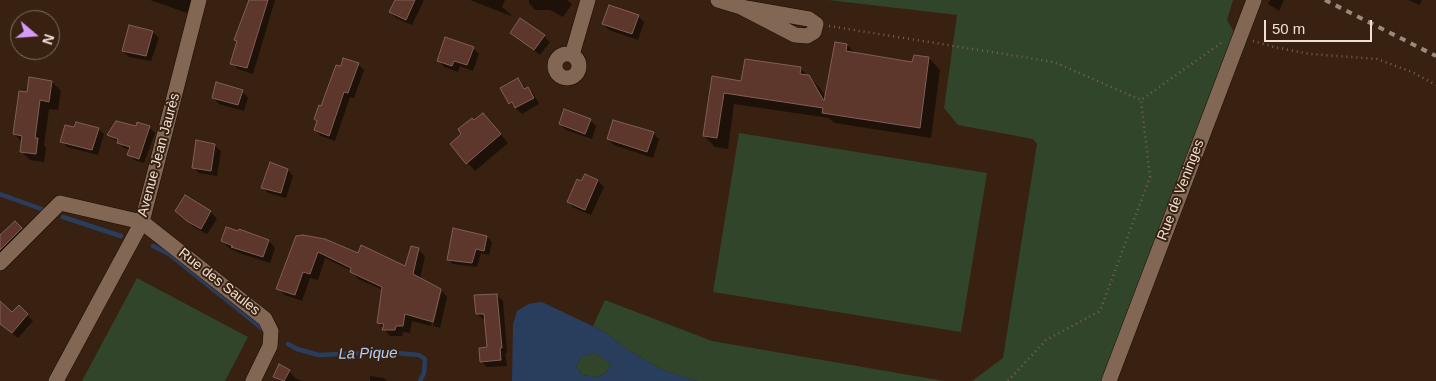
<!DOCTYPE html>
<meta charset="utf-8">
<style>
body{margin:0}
#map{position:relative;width:1436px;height:381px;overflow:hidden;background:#382110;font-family:Arial,sans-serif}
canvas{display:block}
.north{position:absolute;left:10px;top:10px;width:50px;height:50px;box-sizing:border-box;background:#382110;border:1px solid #816d5f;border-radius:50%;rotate:108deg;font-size:14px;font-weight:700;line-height:20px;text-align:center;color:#efe0d5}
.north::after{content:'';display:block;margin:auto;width:18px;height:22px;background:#d59cfb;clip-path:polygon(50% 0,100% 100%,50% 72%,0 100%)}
.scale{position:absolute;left:1264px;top:20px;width:108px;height:22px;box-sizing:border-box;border:2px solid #efe0d5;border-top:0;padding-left:6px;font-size:15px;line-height:18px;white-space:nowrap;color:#efe0d5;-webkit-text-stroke:4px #382110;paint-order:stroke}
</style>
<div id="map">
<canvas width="1436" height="381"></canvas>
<div class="north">N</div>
<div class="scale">50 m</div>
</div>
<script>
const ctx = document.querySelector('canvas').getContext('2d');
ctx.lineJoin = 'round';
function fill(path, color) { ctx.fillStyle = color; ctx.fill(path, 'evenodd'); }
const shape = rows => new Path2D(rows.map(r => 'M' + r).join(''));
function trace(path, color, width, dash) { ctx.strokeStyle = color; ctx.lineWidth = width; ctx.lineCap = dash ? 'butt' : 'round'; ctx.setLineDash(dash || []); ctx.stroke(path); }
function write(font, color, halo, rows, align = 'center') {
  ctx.font = font + ' Arial,sans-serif'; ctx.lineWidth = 4; ctx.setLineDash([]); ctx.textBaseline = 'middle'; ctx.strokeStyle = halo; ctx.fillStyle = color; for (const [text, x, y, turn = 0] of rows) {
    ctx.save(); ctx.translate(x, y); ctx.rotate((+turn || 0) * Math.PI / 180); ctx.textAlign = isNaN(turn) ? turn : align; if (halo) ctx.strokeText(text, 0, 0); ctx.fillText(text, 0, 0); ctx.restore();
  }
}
const green = shape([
 [828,0,1233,0,1227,20,1234,32,1101,381,972,381,1003,358,1037,144,1033,139,958,125,944,108,957,15],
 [739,133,987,173,961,332,713,292],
 [137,278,248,337,225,381,82,381],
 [605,300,712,341,944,381,697,381,661,369,625,348,605,332,593,326],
 [596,353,611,364,606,373,596,377,582,375,576,366,582,356]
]);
const water = shape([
 [542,302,605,332,625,348,661,369,697,381,512,381,513,324,517,311,528,304],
 [596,353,611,364,606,373,596,377,582,375,576,366,582,356]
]);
const shadow = shape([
 [150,0,194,0,190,14],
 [250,0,275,0,253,74,238,69,232,63,238,42,235,39],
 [396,0,424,0,412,25,396,18,390,12],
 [470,0,505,0,502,7,511,15,511,16],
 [529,0,567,0,572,4,563,17,550,10,535,10,529,3],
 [1270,0,1284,0,1279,11,1268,4],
 [1408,0,1422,0,1420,5],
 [638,16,644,22,638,40,609,30,603,24],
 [153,32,159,38,151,61,129,57,123,51],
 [511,33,544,36,550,42,540,55],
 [847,45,856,54,913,63,929,58,940,70,931,138,835,123,829,118,734,104,728,149,715,147,704,136,713,78,742,82,800,68,820,88,826,98],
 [473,48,479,54,473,71,460,66,458,72,444,67,438,60],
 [358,64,364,70,354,98,350,97,335,141,321,136,315,130,322,108,341,67],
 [517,79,526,89,527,88,534,94,539,104,522,114,510,103,502,88],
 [52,82,61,91,58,110,49,109,44,145,46,148,44,162,30,160,21,151,22,142,14,134],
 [242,91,248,98,244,111,219,104,213,97],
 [590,120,596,126,592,139,566,130,560,124],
 [474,122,491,123,508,143,475,171,452,145],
 [149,127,155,133,144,163,134,160,129,154,130,150,124,148,109,135,137,128],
 [75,129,98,129,104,134,98,155,67,147,62,141],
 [653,133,659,139,653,158,614,145,608,139],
 [214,145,221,151,217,176,199,173,193,167],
 [271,164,288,170,293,176,286,198,268,193,263,188],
 [586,175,598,181,604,187,591,215,574,208,568,202],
 [185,196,211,212,217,219,207,234,194,227,183,217],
 [15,223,26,235,0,261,0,237],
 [454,230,487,237,492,242,489,255,481,253,477,267,453,264,448,259],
 [240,231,269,241,275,248,270,263,239,253,228,247,222,241,239,233],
 [297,237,405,267,418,249,425,256,420,279,441,291,439,291,431,326,412,321,410,333,403,332,402,336,390,336,378,322,383,290,358,279,352,271,325,258,318,280,310,278,302,301,285,295,278,288],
 [442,291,447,297,440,328,433,326],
 [496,295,503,301,507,353,505,354,507,366,487,367,481,361,488,349,486,320,484,320,477,314],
 [0,303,13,313,19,307,33,321,18,338,0,323],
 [289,371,295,378,302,381,279,381,275,376],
 [370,376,384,378,387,381,370,381]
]);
const stream = shape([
 [0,194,47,211],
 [63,217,121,236],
 [153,246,169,254,264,330],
 [288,344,297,349,319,355,385,352,419,355,425,359,424,373,420,381]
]);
const building = shape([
 [249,0,268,0,247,68,230,64,237,41,234,40,249,0],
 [395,0,415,0,406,20,389,12,395,0],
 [609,5,639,15,632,34,602,24,609,5],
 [520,18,545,35,534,50,510,33,520,18],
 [129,25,153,31,146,56,122,51,129,25],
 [445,37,474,47,467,65,454,61,452,66,437,61,445,37],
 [835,42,847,44,846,51,912,62,914,55,929,57,920,128,822,113,823,108,724,93,717,138,703,136,712,76,741,81,745,59,801,67,800,74,809,75,824,101,835,42],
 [343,58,359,63,348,93,344,92,329,136,314,130,317,121,314,119,319,105,321,106,336,65,341,66,343,58],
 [29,77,52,81,49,102,40,100,35,138,38,138,36,154,20,152,22,136,13,134,19,91,27,92,29,77],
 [518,78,524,89,528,87,534,98,515,108,512,102,509,104,500,88,518,78],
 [216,82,243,90,238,105,212,98,216,82],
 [564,109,591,119,585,134,559,124,564,109],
 [483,113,501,134,466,164,450,144,461,134,458,129,472,118,474,120,483,113],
 [613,120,654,132,647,152,607,139,613,120],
 [116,121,136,126,137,122,150,126,139,159,127,155,130,147,117,143,118,139,107,135,116,121],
 [76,122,99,128,92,150,60,142,65,125,74,127,76,122],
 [196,140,215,144,211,171,192,168,196,140],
 [270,162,288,169,281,193,261,188,270,162],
 [585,174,598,180,585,210,567,202,577,179,581,181,585,174],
 [185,195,211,211,201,229,187,221,175,211,185,195],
 [15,221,22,228,0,250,0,235,15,221],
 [226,227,238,231,239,229,269,240,263,257,231,247,233,246,221,241,226,227],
 [453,228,487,236,484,251,476,249,472,263,447,260,453,228],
 [303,235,325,239,358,253,361,245,405,266,411,246,419,248,413,274,441,289,433,322,405,314,403,326,396,326,395,330,382,330,384,324,377,323,382,287,350,272,351,268,318,252,310,274,303,272,295,295,276,289,296,236,303,235],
 [497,294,502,348,500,348,501,360,480,362,479,348,487,347,484,314,476,314,474,295,497,294],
 [0,301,12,312,19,305,28,314,12,333,0,324,0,301],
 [279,364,290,370,284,381,273,377,279,364]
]);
const path = shape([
 [829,26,1054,62,1141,100,1221,43],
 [1253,41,1274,47,1310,54,1377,59,1412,72,1436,85],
 [1008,381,1046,340,1100,311,1150,177,1141,100]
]);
const minor = shape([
 [718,0,741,7,809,19,816,24,814,32,807,36,795,35,741,7],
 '555 66a12 12 0 1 1 24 0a12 12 0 1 1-24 0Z',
 [572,55,588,0],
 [0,263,60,203,142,222,265,319,271,331,270,346,253,381]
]);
const tertiary = shape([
 [56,381,142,222,199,0],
 [1109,381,1254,0]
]);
const rail = shape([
 [1325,0,1436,56]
]);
const streetNames = [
 ["Avenue Jean Jaurès",159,155,-75],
 ["Rue de Veninges",1181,190,-69],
 ["Rue des Saules",219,282,38]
];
const waterNames = [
 ["La Pique",368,354,-1]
];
fill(green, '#30452a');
fill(water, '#293d5c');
fill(shadow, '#0007');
trace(stream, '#293d5c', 4.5);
fill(building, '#5d362c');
trace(building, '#805f57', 1);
trace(minor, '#1e0a00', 16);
trace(tertiary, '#1e0a00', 16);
trace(path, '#776253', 2.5, [1, 4]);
trace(minor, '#826854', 15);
trace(tertiary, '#826854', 15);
trace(rail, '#9c897b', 4, [6, 6]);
write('14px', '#efe0d5', '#382110', streetNames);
write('italic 15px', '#afcefa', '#382110', waterNames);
</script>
